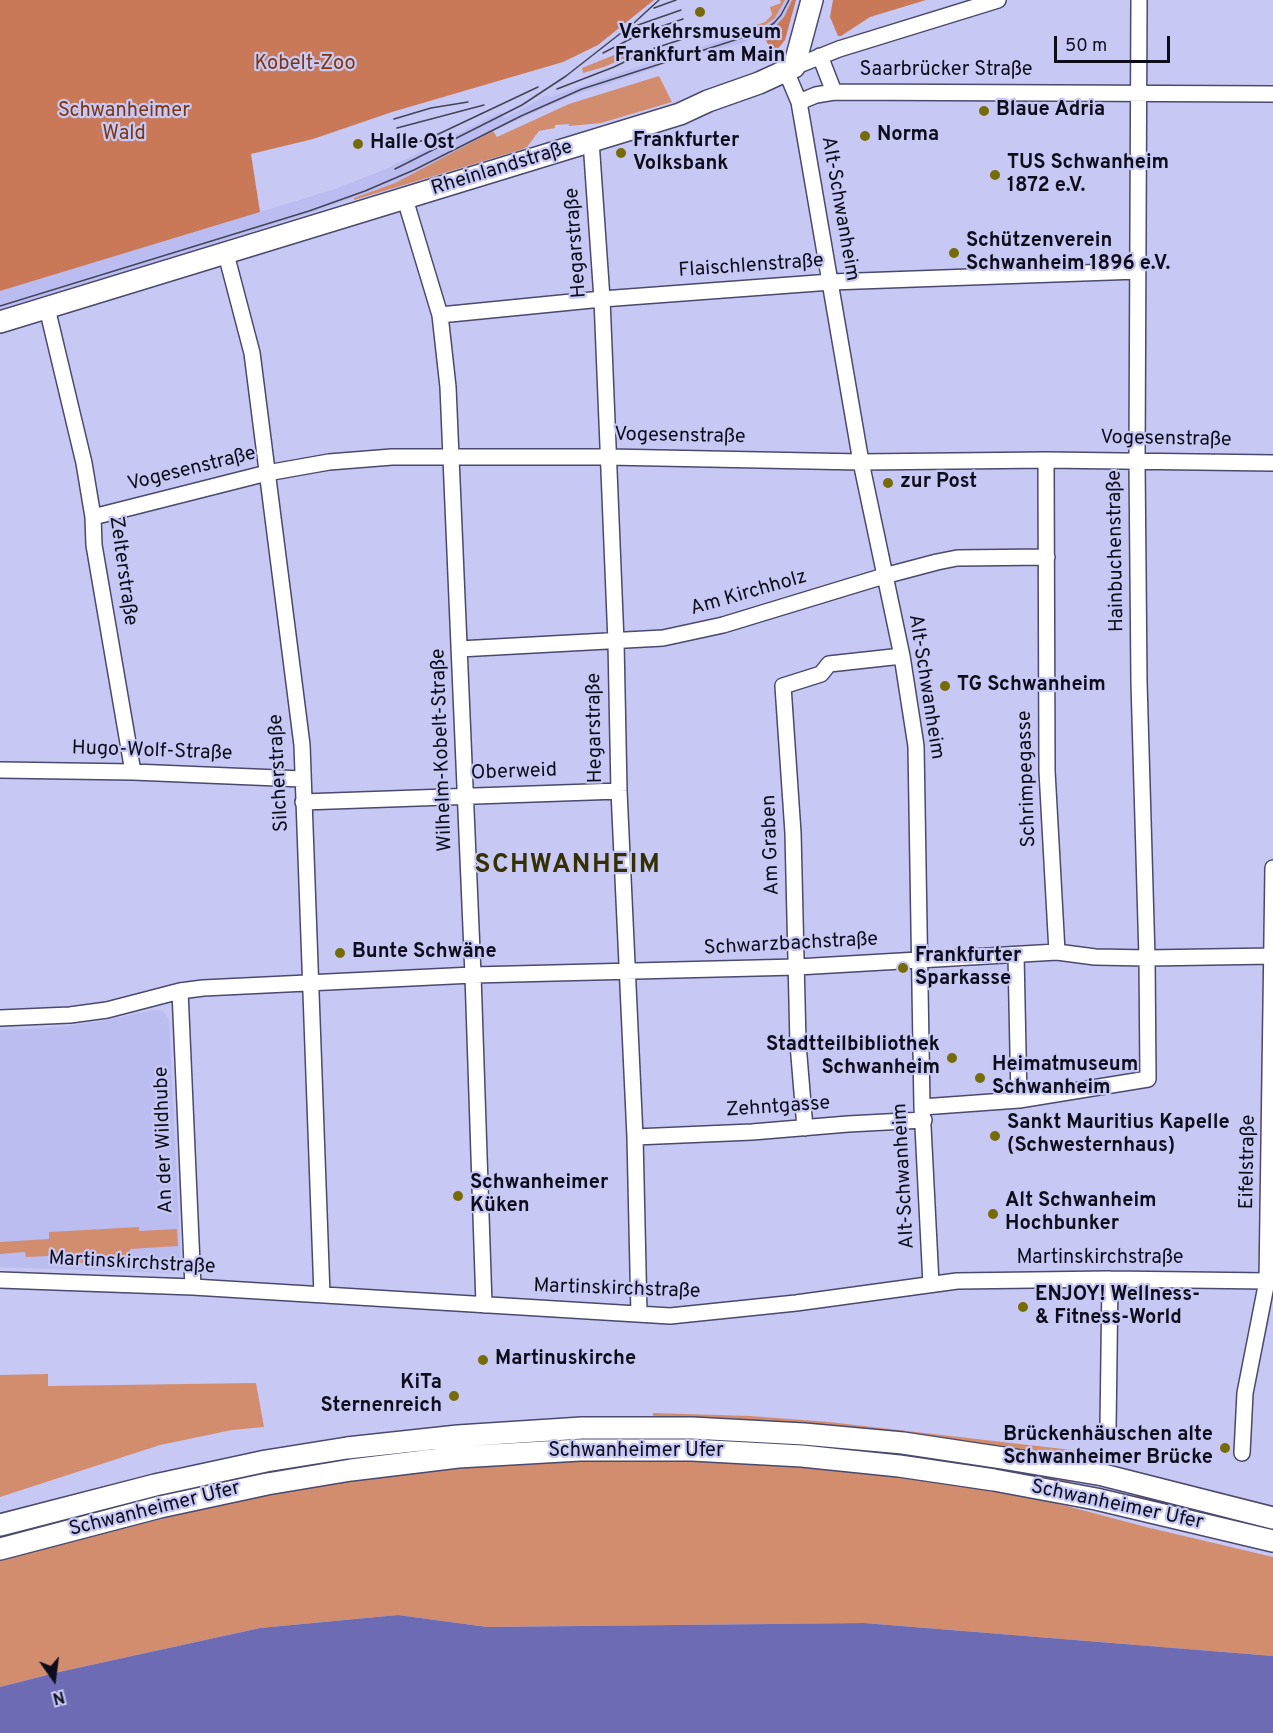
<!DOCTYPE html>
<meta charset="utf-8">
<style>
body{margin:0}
#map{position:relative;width:1273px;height:1733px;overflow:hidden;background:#c7c8f4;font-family:Overpass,sans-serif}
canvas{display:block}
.north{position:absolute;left:24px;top:1649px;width:60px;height:60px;-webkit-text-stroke:4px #c7c8f4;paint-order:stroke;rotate:166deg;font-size:16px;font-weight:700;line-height:24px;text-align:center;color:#0d0d1c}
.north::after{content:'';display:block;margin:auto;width:21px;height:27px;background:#0d0d1c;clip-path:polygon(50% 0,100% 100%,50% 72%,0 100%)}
.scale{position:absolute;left:1054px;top:36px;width:116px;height:27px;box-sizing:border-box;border:3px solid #0d0d1c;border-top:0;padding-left:8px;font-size:18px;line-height:21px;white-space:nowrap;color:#0d0d1c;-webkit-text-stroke:4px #c7c8f4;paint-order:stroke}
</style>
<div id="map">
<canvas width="1273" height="1733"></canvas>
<div class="north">N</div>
<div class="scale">50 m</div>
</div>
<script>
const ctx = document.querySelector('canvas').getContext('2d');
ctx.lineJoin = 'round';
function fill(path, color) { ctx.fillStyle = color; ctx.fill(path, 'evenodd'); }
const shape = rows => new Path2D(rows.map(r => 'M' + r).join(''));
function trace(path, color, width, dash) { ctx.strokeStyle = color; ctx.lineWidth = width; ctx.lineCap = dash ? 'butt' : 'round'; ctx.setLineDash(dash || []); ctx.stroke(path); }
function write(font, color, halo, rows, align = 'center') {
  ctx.font = font + ' Overpass,sans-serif'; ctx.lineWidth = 4.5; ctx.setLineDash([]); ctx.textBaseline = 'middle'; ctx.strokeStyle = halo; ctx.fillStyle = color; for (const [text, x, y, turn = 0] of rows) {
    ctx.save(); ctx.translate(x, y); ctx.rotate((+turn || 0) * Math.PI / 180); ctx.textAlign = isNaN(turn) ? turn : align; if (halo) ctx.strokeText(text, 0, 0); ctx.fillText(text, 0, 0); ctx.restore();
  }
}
const built = shape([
 [785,0,792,0,789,9,784,17,770,32,745,42,672,62,675,55,761,28],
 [660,59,659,67,571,96,493,131,395,183,311,213,0,311,0,291,332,190,386,169,501,112,505,118,548,95,550,97],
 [154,1010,161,1010,165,1013,169,1020,181,1266,177,1271,170,1273,0,1267,0,1030,52,1028,97,1022]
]);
const green = shape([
 [780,0,785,0,775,18,761,28,753,32,751,27,765,22,772,15,770,7,781,3],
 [624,51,625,58,604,67,583,73,582,68],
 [659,76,672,102,601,123,569,126,569,124,555,125,555,128,539,131,527,147,520,150,354,200,354,198,395,183,493,131,497,137,569,104],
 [139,1227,139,1231,177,1229,178,1246,130,1249,130,1260,50,1265,49,1256,26,1257,25,1252,0,1254,0,1242,49,1239,49,1232],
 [48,1374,48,1386,256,1383,264,1427,232,1430,160,1445,0,1497,0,1375],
 [653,1413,750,1416,829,1422,1098,1453,1097,1465,888,1431,796,1422,653,1416],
 [642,1435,641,1440,326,1464,279,1471,118,1506,0,1538,0,1533,218,1478,400,1449],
 [652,1435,675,1435,895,1451,1070,1479,1069,1484,651,1440],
 [581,1456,802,1461,991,1486,1146,1527,1273,1557,1273,1656,864,1623,487,1627,398,1615,260,1628,59,1672,0,1687,0,1558,309,1483],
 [1136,1494,1273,1525,1273,1531,1142,1499,1136,1498]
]);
const forest = shape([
 [0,0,654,0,598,45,563,62,392,112,313,139,251,154,260,212,0,291],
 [792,0,796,0,785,40,776,51,769,46,763,35,770,32,784,17],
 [833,0,926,0,870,17,841,36,838,36,830,17]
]);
const water = shape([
 [398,1615,487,1627,864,1623,1273,1656,1273,1733,0,1733,0,1687,59,1672,260,1628]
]);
const street = shape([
 [820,56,834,92],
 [794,67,839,49,998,0],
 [786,71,799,102,861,462,902,656,916,746,922,1107,931,1284],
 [799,102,816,95,834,92,1273,94],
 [591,141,602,299,616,642,619,791,635,1137,639,1314],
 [405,199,440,315,448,387,473,975,484,1305],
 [226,254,252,353,302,745,322,1295],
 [47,308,84,463,93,517,94,545,133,772],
 [440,315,602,299,831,282,1138,271],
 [1046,460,1047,771,1057,952],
 [93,517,267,473,329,462,392,457,608,457,861,462,1046,460,1273,463],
 [459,649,663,638,723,625,884,576,937,562,957,558,1047,557],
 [0,770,133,772,302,779],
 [303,802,619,791],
 [1016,955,1019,1100],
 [180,991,193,1287],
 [0,1018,70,1015,107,1010,180,991,203,988,473,975,797,967,1057,952,1095,957,1147,958,1273,956],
 [922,1107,1019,1100,1148,1079,1147,958,1139,682,1137,461,1139,0],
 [805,1128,798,1044,793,833,783,686,821,674,829,664,902,656],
 [635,1137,752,1132,848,1124,924,1120],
 [0,1280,193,1287,670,1316,796,1303,957,1281,1110,1279,1267,1281,1273,1283],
 [1108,1428,1110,1279],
 [1242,1453,1245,1393,1267,1281,1273,868]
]);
const secondary = shape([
 [0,322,680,114,708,101,759,83,794,67,812,0],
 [0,1525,155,1485,266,1461,347,1448,458,1436,582,1428,692,1428,804,1434,903,1443,1003,1458,1103,1475,1273,1518],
 [0,1549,160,1507,267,1484,351,1470,458,1457,580,1450,692,1450,802,1456,899,1466,994,1480,1096,1499,1273,1541]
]);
const tram = shape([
 [654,8,676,0],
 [638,25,681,10],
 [603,53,642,33,683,19],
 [557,89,614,67,649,50,689,37],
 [394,119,431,108,468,102],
 [397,128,484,105],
 [403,147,430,138,538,87],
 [395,169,522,105,566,76,635,22,659,0],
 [0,306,309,211,365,191,414,170,521,116,582,89,760,32,774,23,781,15,789,0]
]);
const markers = [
 [700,12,6,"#756c07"],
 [984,111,6,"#756c07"],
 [865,136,6,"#756c07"],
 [358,144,6,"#756c07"],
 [621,153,6,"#756c07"],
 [995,175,6,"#756c07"],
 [954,253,6,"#756c07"],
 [888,483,6,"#756c07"],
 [945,686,6,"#756c07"],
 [340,953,6,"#756c07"],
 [903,968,6,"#756c07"],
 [952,1058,6,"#756c07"],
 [980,1078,6,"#756c07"],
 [995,1136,6,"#756c07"],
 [458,1196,6,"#756c07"],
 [993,1214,6,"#756c07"],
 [1023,1307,6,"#756c07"],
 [483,1360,6,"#756c07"],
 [454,1396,6,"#756c07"],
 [1225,1448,6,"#756c07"]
];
const poiNames = [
 ["Verkehrsmuseum",700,34,"center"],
 ["Frankfurt am Main",700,57,"center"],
 ["Blaue Adria",996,111],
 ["Norma",877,136],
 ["Frankfurter",633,142],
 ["Volksbank",633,165],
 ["Halle Ost",370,144],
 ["TUS Schwanheim",1007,164],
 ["1872 e.V.",1007,187],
 ["Schützenverein",966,242],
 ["Schwanheim 1896 e.V.",966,265],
 ["zur Post",900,483],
 ["TG Schwanheim",957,686],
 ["Bunte Schwäne",352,953],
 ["Frankfurter",915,957],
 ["Sparkasse",915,980],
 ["Stadtteilbibliothek",940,1046,"right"],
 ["Schwanheim",940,1069,"right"],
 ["Heimatmuseum",992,1066],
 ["Schwanheim",992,1089],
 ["Sankt Mauritius Kapelle",1007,1124],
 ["(Schwesternhaus)",1007,1147],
 ["Schwanheimer",470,1184],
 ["Küken",470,1207],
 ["Alt Schwanheim",1005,1202],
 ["Hochbunker",1005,1225],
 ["ENJOY! Wellness-",1035,1296],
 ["& Fitness-World",1035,1319],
 ["Martinuskirche",495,1360],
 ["KiTa",442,1384,"right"],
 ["Sternenreich",442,1407,"right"],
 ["Brückenhäuschen alte",1213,1436,"right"],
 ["Schwanheimer Brücke",1213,1459,"right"]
];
const parkNames = [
 ["Kobelt-Zoo",305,65],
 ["Schwanheimer",124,112],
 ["Wald",124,135]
];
const streetNames = [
 ["Saarbrücker Straße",946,71],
 ["Rheinlandstraße",502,169,-17],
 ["Alt-Schwanheim",839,209,80],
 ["Hegarstraße",577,243,-94],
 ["Flaischlenstraße",751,267,-4],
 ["Vogesenstraße",680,437,1],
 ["Vogesenstraße",1166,440,1],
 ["Vogesenstraße",192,470,-14],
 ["Hainbuchenstraße",1117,551,-91],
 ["Zelterstraße",122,571,82],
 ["Am Kirchholz",749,594,-16],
 ["Alt-Schwanheim",925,687,81],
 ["Hegarstraße",596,728,-91],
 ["Wilhelm-Kobelt-Straße",443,750,-92],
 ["Hugo-Wolf-Straße",152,752,2],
 ["Silcherstraße",280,773,-93],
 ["Oberweid",514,773,-2],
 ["Schrimpegasse",1028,779,-92],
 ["Am Graben",772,845,-92],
 ["Schwarzbachstraße",791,945,-3],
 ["Zehntgasse",778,1108,-4],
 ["An der Wildhube",165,1140,-92],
 ["Eifelstraße",1249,1162,-89],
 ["Alt-Schwanheim",905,1176,-93],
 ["Martinskirchstraße",1100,1259],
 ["Martinskirchstraße",132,1264,3],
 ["Martinskirchstraße",617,1290,2],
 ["Schwanheimer Ufer",636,1452],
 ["Schwanheimer Ufer",1117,1506,12],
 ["Schwanheimer Ufer",155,1510,-14]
];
const districtNames = [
 ["SCHWANHEIM",568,867]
];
fill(built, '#bbbcef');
fill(green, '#d28d6f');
fill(forest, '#c97957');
fill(water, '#6d6bb3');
trace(street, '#4a496e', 18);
trace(secondary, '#4a496e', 24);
trace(street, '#fff', 15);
trace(secondary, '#fff', 21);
trace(tram, '#43435a', 1.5);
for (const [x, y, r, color] of markers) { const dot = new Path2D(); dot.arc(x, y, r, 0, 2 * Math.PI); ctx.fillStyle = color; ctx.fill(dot); trace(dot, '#c7c8f4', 2); }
write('bold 20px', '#0d0d1c', '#c7c8f4', poiNames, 'left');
write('20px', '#7e340e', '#c7c8f4', parkNames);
write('20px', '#0d0d1c', '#c7c8f4', streetNames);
ctx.letterSpacing = '1.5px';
write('bold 26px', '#343004', '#c7c8f4', districtNames);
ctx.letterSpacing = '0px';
</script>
